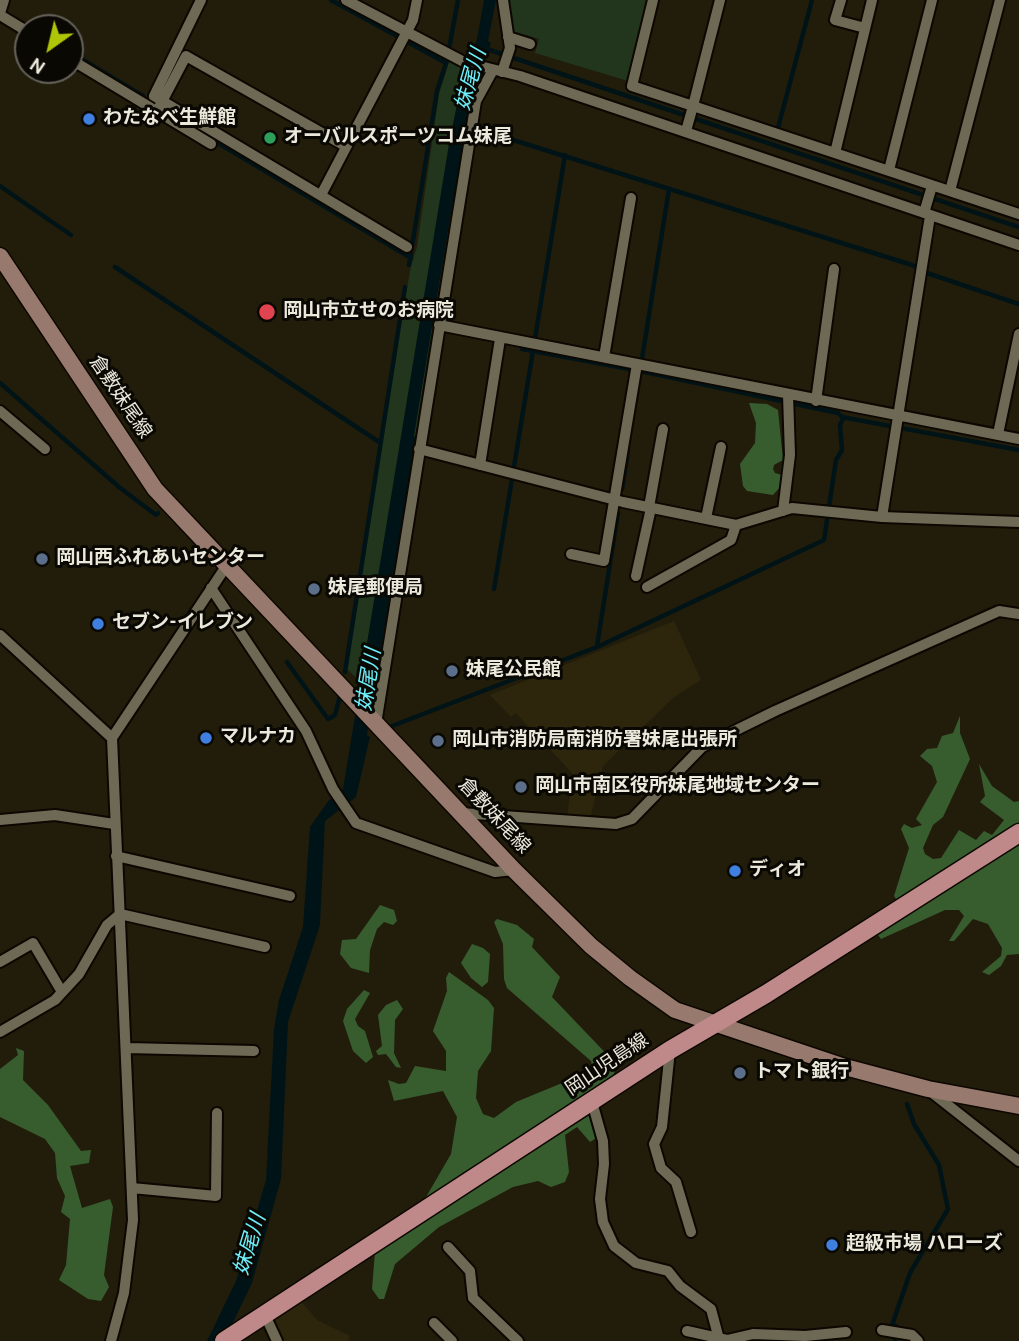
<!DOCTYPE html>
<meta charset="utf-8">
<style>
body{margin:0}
#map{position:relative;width:1019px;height:1341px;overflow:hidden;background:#221d0b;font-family:Overpass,sans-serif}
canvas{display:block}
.north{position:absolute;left:14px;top:14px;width:70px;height:70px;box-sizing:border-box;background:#0a0803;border:2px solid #64625a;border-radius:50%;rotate:214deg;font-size:19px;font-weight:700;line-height:28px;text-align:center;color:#ebe8dc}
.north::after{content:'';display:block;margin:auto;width:24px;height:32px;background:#afc508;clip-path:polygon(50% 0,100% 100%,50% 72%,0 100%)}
</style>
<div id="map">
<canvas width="1019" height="1341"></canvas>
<div class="north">N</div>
</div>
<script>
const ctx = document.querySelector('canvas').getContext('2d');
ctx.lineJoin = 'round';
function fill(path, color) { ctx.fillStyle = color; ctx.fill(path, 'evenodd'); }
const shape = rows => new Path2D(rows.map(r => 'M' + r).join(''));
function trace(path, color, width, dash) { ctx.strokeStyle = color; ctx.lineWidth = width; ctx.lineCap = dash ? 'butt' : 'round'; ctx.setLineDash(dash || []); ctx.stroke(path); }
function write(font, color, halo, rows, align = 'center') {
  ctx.font = font + ' Overpass,"Noto Sans JP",sans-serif'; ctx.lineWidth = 6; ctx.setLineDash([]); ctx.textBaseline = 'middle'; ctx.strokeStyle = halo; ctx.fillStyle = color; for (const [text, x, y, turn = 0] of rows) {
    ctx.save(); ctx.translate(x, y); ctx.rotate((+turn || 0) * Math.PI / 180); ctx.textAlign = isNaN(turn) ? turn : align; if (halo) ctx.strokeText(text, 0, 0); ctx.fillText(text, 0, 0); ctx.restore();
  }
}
const built = shape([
 [674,621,701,680,674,697,603,766,590,819,567,817,573,774,516,713,511,717,490,695],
 [300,1300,317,1320,350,1336,348,1341,284,1341,273,1317]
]);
const green = shape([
 [507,0,649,0,628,81,535,53,539,39,512,31],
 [449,62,478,74,465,123,376,685,368,689,347,669,388,398,411,266,417,247,439,94]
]);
const forest = shape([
 [749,403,767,404,778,410,783,460,774,465,773,469,775,473,782,475,782,485,773,495,747,491,743,486,740,464,755,443,756,423],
 [960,716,960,733,970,759,943,817,933,825,923,848,925,854,933,859,941,858,959,830,976,840,984,831,992,835,1004,820,980,802,985,796,979,764,992,786,1014,802,1019,801,1019,824,899,903,894,896,909,848,901,829,904,824,912,828,922,825,916,819,937,782,932,766,920,756,927,749,937,748,942,736,953,733],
 [1019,842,1019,954,1007,955,1001,966,989,975,982,972,1001,956,1002,948,988,924,973,919,954,941,949,941,964,916,959,910,945,910,881,939,878,935],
 [380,905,394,910,397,921,393,925,384,922,377,929,370,950,369,973,351,968,340,954,342,940,356,939],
 [497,919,517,925,534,939,532,947,560,977,552,997,617,1065,613,1076,422,1204,451,1154,457,1117,443,1091,394,1101,388,1080,399,1084,406,1083,415,1066,446,1071,446,1051,433,1031,447,991,446,978,449,972,488,1000,494,1008,491,1051,478,1071,476,1098,483,1114,494,1118,516,1102,567,1081,589,1077,593,1069,591,1061,507,988,504,979,503,944,494,922],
 [472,944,483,948,490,954,488,982,482,987,471,978,461,963],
 [364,990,370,993,355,1019,358,1026,365,1031,373,1057,366,1063,353,1051,343,1021,347,1009],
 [397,1000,403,1009,395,1020,394,1053,401,1068,396,1067,386,1054,378,1055,376,1051,382,1046,378,1015,386,1005],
 [16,1048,24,1051,23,1080,48,1105,81,1151,91,1150,89,1163,70,1166,82,1208,110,1199,113,1207,104,1275,109,1287,101,1301,88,1299,59,1280,66,1265,70,1219,61,1212,65,1196,57,1178,55,1153,45,1139,0,1117,0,1069,18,1055],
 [591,1114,598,1137,590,1142,577,1127,565,1135,569,1172,565,1182,551,1187,538,1181,513,1187,439,1227,395,1264,384,1299,379,1299,372,1289,375,1252]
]);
const water = shape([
 [484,0,496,0,488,41,491,43,470,98,414,436,416,438,367,735,370,737,356,797,325,821,320,925,288,1022,281,1179,252,1283,224,1341,207,1341,236,1281,266,1180,274,1029,279,1000,303,927,310,827,329,800,343,789,449,144,461,84,477,39]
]);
const stream = shape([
 [331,0,446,63],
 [484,48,1019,227],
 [449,49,458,0],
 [70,52,143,96],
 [778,128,812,0],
 [478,129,912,265,927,273,1019,304],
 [213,140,411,258],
 [0,186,71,235],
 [409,265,437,91,447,60],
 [115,267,379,442],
 [522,349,640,371,838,413,842,417,1019,450],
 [642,359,669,189],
 [0,383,119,487,156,515,158,513],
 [622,489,628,451],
 [494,589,565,155],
 [597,646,618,513],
 [287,662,328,719,335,715,340,696],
 [345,672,405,287],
 [392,726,597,647,824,540,836,460,842,450,840,425,844,417],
 [895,1341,896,1326,892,1325,910,1273,948,1209,939,1165,914,1124,907,1104]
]);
const street = shape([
 [201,0,154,96,407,247],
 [346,0,464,62,520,76,1019,245],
 [653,0,632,86,693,106,686,131],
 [720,0,693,106,1019,214],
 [841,0,835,20,865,28],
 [0,13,4,0],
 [0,15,28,32],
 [508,37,530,44],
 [70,59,211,144],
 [502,72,510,48,503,0],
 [156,113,186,56,345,146],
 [835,153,872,0],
 [889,170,932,0],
 [950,191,1000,0],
 [321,195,413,20,417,0],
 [924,213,932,186],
 [930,216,882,517,1019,522],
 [439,325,1019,439],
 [604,357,631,198],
 [816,401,834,269],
 [0,411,45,449],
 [998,434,1019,334],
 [419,449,623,502,736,525,792,508,882,517],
 [480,465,500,339],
 [649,507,663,429],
 [783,511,790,455,788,395],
 [706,518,721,447],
 [571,554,604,561,637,364],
 [636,576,651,508],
 [647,587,731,540,736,525],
 [211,588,306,731,333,789,356,823,495,872,514,870],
 [0,635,112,738],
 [376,724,476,101,493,70],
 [461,813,616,824,632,819,702,747,775,711,999,611,1019,614],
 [0,820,55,815,114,824],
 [116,856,290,896],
 [120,914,265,947],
 [0,962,33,943,62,992],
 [0,1032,55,1000,79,974,107,925,120,914],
 [127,1048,254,1051],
 [670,1050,662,1127,654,1144,661,1168,676,1182,691,1232],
 [930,1091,1019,1161],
 [592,1102,603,1141,604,1164,600,1199,603,1222,614,1246,636,1263,668,1271,680,1286,711,1309,719,1339],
 [132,1188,216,1196,217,1113],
 [448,1247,470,1271,473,1298,518,1341],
 [265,1315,277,1341],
 [434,1323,452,1341],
 [882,1330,912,1335,918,1341],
 [687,1331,727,1340,753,1334,805,1336,846,1332],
 [111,1341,124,1293,133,1220,112,738,227,565]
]);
const secondary = shape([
 [0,256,155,489,514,870,591,946,630,978,675,1010,845,1067,928,1089,1019,1106]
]);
const primary = shape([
 [224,1341,670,1050,766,994,1019,833]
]);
const markers = [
 [89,119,7,"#3f7fe0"],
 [270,138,7,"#2e9e5b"],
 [267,312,9,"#e0444e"],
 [42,559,7,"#5c6f8a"],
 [314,589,7,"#5c6f8a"],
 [98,624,7,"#3f7fe0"],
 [452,671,7,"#5c6f8a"],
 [206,738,7,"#3f7fe0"],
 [438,741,7,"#5c6f8a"],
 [521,787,7,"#5c6f8a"],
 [735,871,7,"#3f7fe0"],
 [740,1073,7,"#5c6f8a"],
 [832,1245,7,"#3f7fe0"]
];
const poiNames = [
 ["わたなべ生鮮館",103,119],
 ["オーバルスポーツコム妹尾",284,138],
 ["岡山市立せのお病院",283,312],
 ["岡山西ふれあいセンター",56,559],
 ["妹尾郵便局",328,589],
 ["セブン-イレブン",112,624],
 ["妹尾公民館",466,671],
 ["マルナカ",220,738],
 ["岡山市消防局南消防署妹尾出張所",452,741],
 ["岡山市南区役所妹尾地域センター",535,787],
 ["ディオ",749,871],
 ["トマト銀行",754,1073],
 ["超級市場 ハローズ",846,1245]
];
const streetNames = [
 ["倉敷妹尾線",119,398,56],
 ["倉敷妹尾線",493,817,47],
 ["岡山児島線",608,1066,-34]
];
const waterNames = [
 ["妹尾川",473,80,-74],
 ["妹尾川",371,680,-81],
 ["妹尾川",252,1245,-73]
];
fill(built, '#2d260d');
fill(green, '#22361d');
fill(forest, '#375d2f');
fill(water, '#001417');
trace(stream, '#001417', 4.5);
trace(street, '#0c0700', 14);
trace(secondary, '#0c0700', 19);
trace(primary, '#0c0700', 21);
trace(street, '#6e6954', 10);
trace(secondary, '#97796e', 16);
trace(primary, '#c08989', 18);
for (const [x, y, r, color] of markers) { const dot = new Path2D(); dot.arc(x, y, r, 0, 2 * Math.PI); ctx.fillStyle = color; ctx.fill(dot); trace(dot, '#0a0803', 2.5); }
write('bold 19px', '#ebe8dc', '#0a0803', poiNames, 'left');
write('19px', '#ebe8dc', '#0a0803', streetNames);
write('italic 21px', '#6deffb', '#0a0803', waterNames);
</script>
